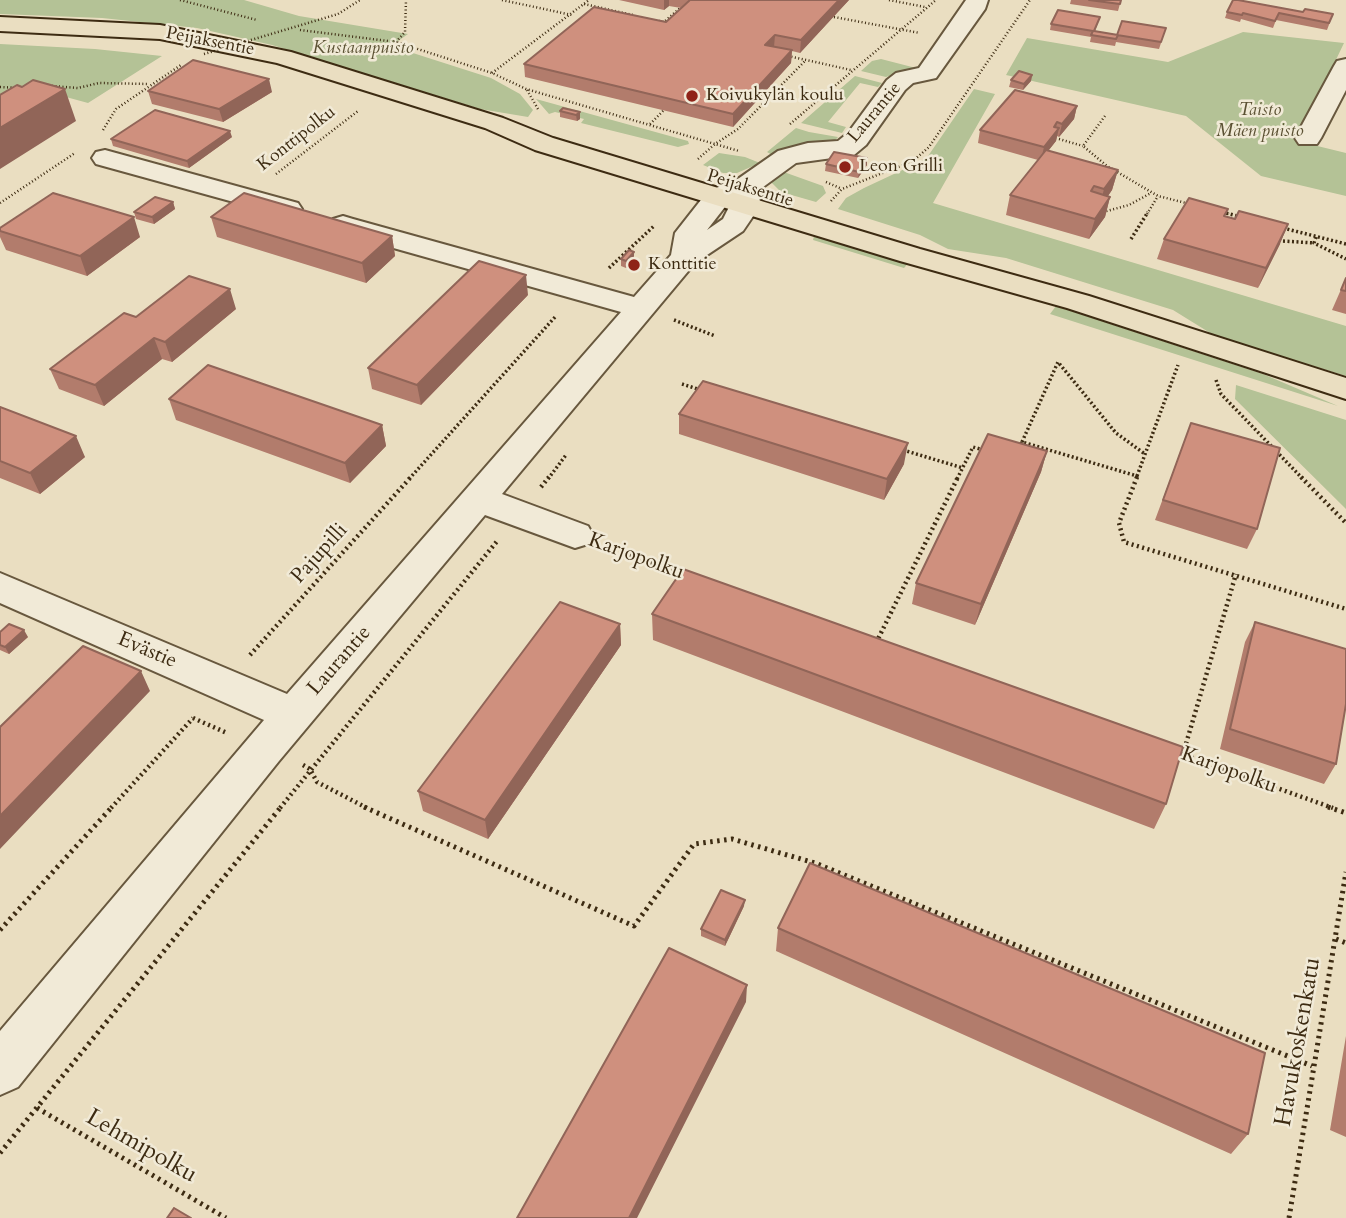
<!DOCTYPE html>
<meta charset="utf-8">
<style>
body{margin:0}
canvas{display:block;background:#eadec1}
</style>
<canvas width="1346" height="1218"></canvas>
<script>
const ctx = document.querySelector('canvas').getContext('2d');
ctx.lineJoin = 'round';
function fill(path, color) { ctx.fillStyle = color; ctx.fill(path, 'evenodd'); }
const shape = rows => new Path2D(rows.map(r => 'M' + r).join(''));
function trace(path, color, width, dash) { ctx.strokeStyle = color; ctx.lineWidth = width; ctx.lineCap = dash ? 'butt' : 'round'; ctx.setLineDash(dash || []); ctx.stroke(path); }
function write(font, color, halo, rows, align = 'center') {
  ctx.font = font + ' Cardo,serif'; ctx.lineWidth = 5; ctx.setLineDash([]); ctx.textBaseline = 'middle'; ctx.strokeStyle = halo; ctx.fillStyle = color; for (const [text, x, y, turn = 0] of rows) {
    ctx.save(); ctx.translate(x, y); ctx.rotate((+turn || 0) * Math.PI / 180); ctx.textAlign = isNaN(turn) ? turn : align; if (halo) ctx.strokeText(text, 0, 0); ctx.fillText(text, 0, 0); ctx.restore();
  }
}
const green = shape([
 [0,0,244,0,299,16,408,34,391,46,491,78,520,94,533,110,528,117,480,109,272,45,197,28,102,18,0,14],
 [1243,32,1344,43,1297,141,1346,153,1346,196,1261,176,1186,116,1006,75,1027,38,1168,62],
 [0,44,95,49,162,56,88,103,66,97,0,106],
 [881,59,916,68,886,77,861,71,872,61],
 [855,76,882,83,878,87,860,83,828,122,846,127,842,133,801,123],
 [974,89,995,94,933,203,1346,326,1346,376,1215,336,1173,310,1006,258,948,249,920,235,838,209,846,198,864,188,926,159],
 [536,99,688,141,689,144,678,147,581,123,584,119,555,112,549,114],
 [796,128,809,132,838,137,833,143,772,155,767,152],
 [719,153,745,157,760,163,737,173,723,173,703,165],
 [781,171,823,186,826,193,816,202,781,192,771,182],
 [815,232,911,260,904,268,813,240],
 [1056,306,1263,374,1338,406,1050,314],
 [1236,385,1346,420,1346,509,1235,399]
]);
const pathFar3 = shape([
 [180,0,257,20],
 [502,0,572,15],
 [889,0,925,7],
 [584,4,633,15],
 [338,14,360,0],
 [834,17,920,33],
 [659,21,664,22,680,8],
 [300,30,396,42,492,73,526,89,715,144,738,129,806,60],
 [396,42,405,32,406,0],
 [788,56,851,70],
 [492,73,589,0],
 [52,86,78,88,99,83,149,84],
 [0,87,20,88],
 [527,90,538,109],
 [1105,116,1083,146,1107,166,1158,196,1190,204],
 [650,124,664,110],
 [790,124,936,0],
 [103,130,116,109,181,65],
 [1059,139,1083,146],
 [698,159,715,144,739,151],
 [276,174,358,111],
 [826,182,842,189],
 [831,201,842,189,913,161,929,147,1030,0],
 [0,203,75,153],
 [1103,212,1129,205,1151,193],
 [1222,212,1229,214],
 [1147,214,1158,196]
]);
const pathFar2 = shape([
 [1222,212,1241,217],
 [1283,228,1346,244],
 [1316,237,1314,243,1346,259],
 [1131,239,1148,212],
 [1283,241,1314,243],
 [609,268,654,226],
 [674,320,715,336],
 [1216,380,1221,394,1303,479],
 [682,384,701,390],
 [1022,442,1058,362,1116,433,1145,454],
 [1019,448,1022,442,1137,476,1136,479],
 [903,450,963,468],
 [1137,476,1178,365],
 [409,479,556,316],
 [548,479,566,455],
 [957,479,973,447,987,451]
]);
const pathFar1 = shape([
 [1137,477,1119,523,1124,542,1346,609],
 [1301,477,1346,523],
 [541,487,549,477],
 [609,548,683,574],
 [876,643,958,477],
 [250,655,411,477],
 [193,718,227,733],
 [1176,752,1333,808],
 [1183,754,1236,574],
 [303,765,310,769,317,782,367,808],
 [111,808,193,718],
 [280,808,498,540]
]);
const path = shape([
 [364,807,634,926,694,844,732,839,815,863,1312,1066],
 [1328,807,1346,813],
 [0,930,112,807],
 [1336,939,1346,943],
 [37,1108,226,1218],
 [0,1153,281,807],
 [1289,1218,1346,872]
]);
const minor = shape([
 [966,0,988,0,985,9,936,78,913,83,905,90,866,145,854,155,796,163,759,190,760,206,743,231,695,263,502,494,588,526,593,535,588,544,575,548,485,515,279,761,18,1087,0,1095,0,1031,264,720,0,603,0,573,287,694,621,312,333,231,329,225,333,219,343,216,353,219,634,297,671,255,675,233,708,191,735,181,778,151,808,143,838,141,848,133,887,80,896,73,919,68,966,0],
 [732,201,723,219,707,230,728,203,732,201],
 [1346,59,1346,90,1321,138,1317,144,1299,144,1295,138,1334,66,1337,61,1346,59],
 [105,150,298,203,302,209,298,215,288,217,96,164,92,158,96,152,105,150]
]);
const major = shape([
 [0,17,160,25,291,52,503,118,553,138,920,249,1089,296,1346,378,1346,399,1067,308,900,261,535,150,485,128,277,63,160,39,0,31,0,17]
]);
const pathBridge = shape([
 [204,54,338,14]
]);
const wall = shape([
 [619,0,849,0,800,53,792,51,791,63,733,127,525,77,524,64,666,22,681,8,669,6,664,10],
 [1071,0,1121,0,1118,11,1070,4],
 [1227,12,1303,12,1333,14,1327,30,1276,20,1273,28,1241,19,1240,22,1225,18],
 [1100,17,1095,31,1117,35,1166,28,1159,49,1116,42,1115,46,1090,42,1091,37,1050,30,1051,24],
 [1032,75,1031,81,1023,90,1009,87,1011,80],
 [148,91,272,92,223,122,152,104],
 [1077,106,1074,119,1059,137,1057,136,1056,141,1048,151,1118,170,1112,190,1108,196,1110,197,1105,217,1089,239,1006,215,1010,195,1038,160,978,143,980,130],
 [560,111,580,112,580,119,577,121,560,117],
 [232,137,189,168,113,146,111,139],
 [826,164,867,165,858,178,825,171],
 [173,202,175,209,154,224,136,219,134,212],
 [211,217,392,236,395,256,366,283,217,237],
 [1226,217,1235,219,1280,244,1258,288,1157,259,1164,239],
 [0,228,140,237,87,276,6,250,0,237],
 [621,259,634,259,626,268,621,266],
 [1346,278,1346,314,1332,310],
 [528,295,421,405,372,389,368,368],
 [236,309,172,362,162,359,104,406,59,389,50,369,136,317],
 [169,399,382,425,386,446,350,483,176,420],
 [0,407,85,457,40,494,0,478],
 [679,414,904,464,884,500,679,434],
 [1191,423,1257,529,1247,549,1155,520],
 [1047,451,1041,472,975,625,912,604,916,583],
 [652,614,1166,804,1154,829,653,640],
 [1255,622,1336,764,1324,784,1220,749,1245,642],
 [620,624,621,645,488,839,423,811,418,791],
 [0,632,28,637,9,654,0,650],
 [744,906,725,946,701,936,701,929],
 [778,928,1248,1134,1231,1154,776,951],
 [1346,1036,1346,1137,1330,1130]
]);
const shadedWall = shape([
 [664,0,669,0,669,6,664,10],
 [839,0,849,0,800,53,801,40],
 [775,35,774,47,765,45],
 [792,50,791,63,733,127,733,114],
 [1032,75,1031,81,1023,90,1024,84],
 [269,79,272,92,223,122,219,109],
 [65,89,76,121,0,169,0,128],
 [1077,106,1074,119,1059,137,1062,124],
 [580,112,580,119,577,121,576,115],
 [1057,122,1055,133,1059,128,1056,141,1041,160,1044,147],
 [230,131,232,137,189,168,187,161],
 [867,158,867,165,858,178,859,172],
 [1118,170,1112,190,1099,209,1104,189],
 [1110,197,1105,217,1089,239,1095,219],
 [173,202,175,209,154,224,152,217],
 [134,217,140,237,87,276,80,256],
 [1288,224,1280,244,1258,288,1266,268],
 [392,236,395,256,366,283,362,263],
 [634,252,634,259,626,268,626,261],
 [526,275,528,295,421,405,417,385],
 [230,289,236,309,172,362,165,342],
 [154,338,162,359,104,406,95,385],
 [382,425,386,446,350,483,345,463],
 [76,436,85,457,40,494,30,473],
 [908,443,904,464,884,500,887,479],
 [1047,451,1041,472,975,625,981,604],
 [620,624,621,645,488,839,485,820],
 [24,630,28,637,9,654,5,647],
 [141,671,150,691,0,849,0,816],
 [745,900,744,906,725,946,725,940],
 [747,985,746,1002,637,1218,629,1218]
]);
const building = shape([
 [690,0,839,0,801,40,775,35,765,45,792,50,733,114,524,64,594,7,666,22,690,0],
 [1089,0,1121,0,1120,4,1089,0],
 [1233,0,1238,0,1303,12,1305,9,1333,14,1329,23,1279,13,1275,21,1243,13,1242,15,1227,12,1233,0],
 [1058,10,1100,17,1094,31,1118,35,1116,39,1091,35,1093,31,1051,24,1058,10],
 [1122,21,1166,28,1161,42,1117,35,1122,21],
 [193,60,269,79,219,109,148,91,193,60],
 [1019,71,1032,75,1024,84,1011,80,1019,71],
 [33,80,65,89,0,128,0,95,17,85,22,87,33,80],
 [1015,90,1077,106,1062,124,1057,122,1054,127,1059,128,1044,147,980,130,1015,90],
 [563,108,580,112,576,115,560,111,563,108],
 [155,110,230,131,187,161,111,139,155,110],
 [1046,150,1118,170,1104,189,1094,186,1091,191,1110,197,1095,219,1010,195,1046,150],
 [834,152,867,158,859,172,826,164,834,152],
 [53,193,134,217,80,256,0,231,0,228,53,193],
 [244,193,392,236,362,263,211,217,244,193],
 [155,197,173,202,152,217,134,212,155,197],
 [1189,198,1228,209,1224,216,1235,219,1239,211,1288,224,1266,268,1164,239,1189,198],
 [629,250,634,252,626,261,621,259,629,250],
 [479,261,526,275,417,385,368,368,479,261],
 [189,276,230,289,165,342,154,338,95,385,50,369,124,313,136,317,189,276],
 [1346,278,1346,291,1341,290,1346,278],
 [208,365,382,425,345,463,169,399,208,365],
 [703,381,908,443,887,479,679,414,703,381],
 [0,407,76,436,30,473,0,461,0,407],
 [1191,423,1280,448,1257,529,1163,500,1191,423],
 [988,434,1047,451,981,604,916,583,988,434],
 [683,569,1183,747,1166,804,652,614,683,569],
 [560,602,620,624,485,820,418,791,560,602],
 [1255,622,1346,649,1346,704,1336,764,1230,729,1255,622],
 [9,624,24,630,5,647,0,645,0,632,9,624],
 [83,646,141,671,0,816,0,727,83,646],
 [810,863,1265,1053,1248,1134,778,928,810,863],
 [721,890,745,900,725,940,701,929,721,890],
 [669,948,747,985,629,1218,517,1218,669,948],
 [174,1208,191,1218,167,1218,174,1208]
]);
const markers = [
 [692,96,7,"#8f2418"],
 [845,167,7,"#8f2418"],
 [634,265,7,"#8f2418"]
];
const farStreetnames = [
 ["Peijaksentie",210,42,11],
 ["Laurantie",875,113,-50],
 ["Konttipolku",297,139,-38],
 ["Peijaksentie",750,189,17]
];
const farParknames = [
 ["Kustaanpuisto",363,49],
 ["Taisto",1260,111],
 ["Mäen puisto",1260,132]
];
const farPoinames = [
 ["Koivukylän koulu",706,96],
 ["Leon Grilli",859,167],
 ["Konttitie",648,265]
];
const streetNames = [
 ["Pajupilli",320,554,-48],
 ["Karjopolku",636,557,20],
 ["Evästie",147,651,23],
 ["Laurantie",340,661,-49],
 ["Karjopolku",1229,771,20]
];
const nearStreetnames = [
 ["Havukoskenkatu",1299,1042,-80],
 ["Lehmipolku",141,1147,30]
];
fill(green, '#b4c296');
trace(minor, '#68583e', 4);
trace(major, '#3d2b12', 4);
trace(pathFar3, '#3d2b12', 2.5, [1, 2.5]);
trace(pathFar2, '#3d2b12', 3.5, [2, 2.5]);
trace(pathFar1, '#3d2b12', 4.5, [2, 3.5]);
trace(path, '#3d2b12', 5, [2.5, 4.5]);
fill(minor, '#f1ead7');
fill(major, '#eadec1');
trace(pathBridge, '#3d2b12', 2.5, [1, 2.5]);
fill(wall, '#b27c6c');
fill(shadedWall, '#916558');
fill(building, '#cf907e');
trace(building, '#916558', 2);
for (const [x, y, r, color] of markers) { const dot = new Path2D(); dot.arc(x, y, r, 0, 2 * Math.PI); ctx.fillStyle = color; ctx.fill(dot); trace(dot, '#f1ead7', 2.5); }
write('18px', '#3d2b12', '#f1ead7', farStreetnames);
write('italic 18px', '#5b5133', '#f1ead7', farParknames);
write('18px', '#3d2b12', '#f1ead7', farPoinames, 'left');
write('21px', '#3d2b12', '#f1ead7', streetNames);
write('24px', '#3d2b12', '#f1ead7', nearStreetnames);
</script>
